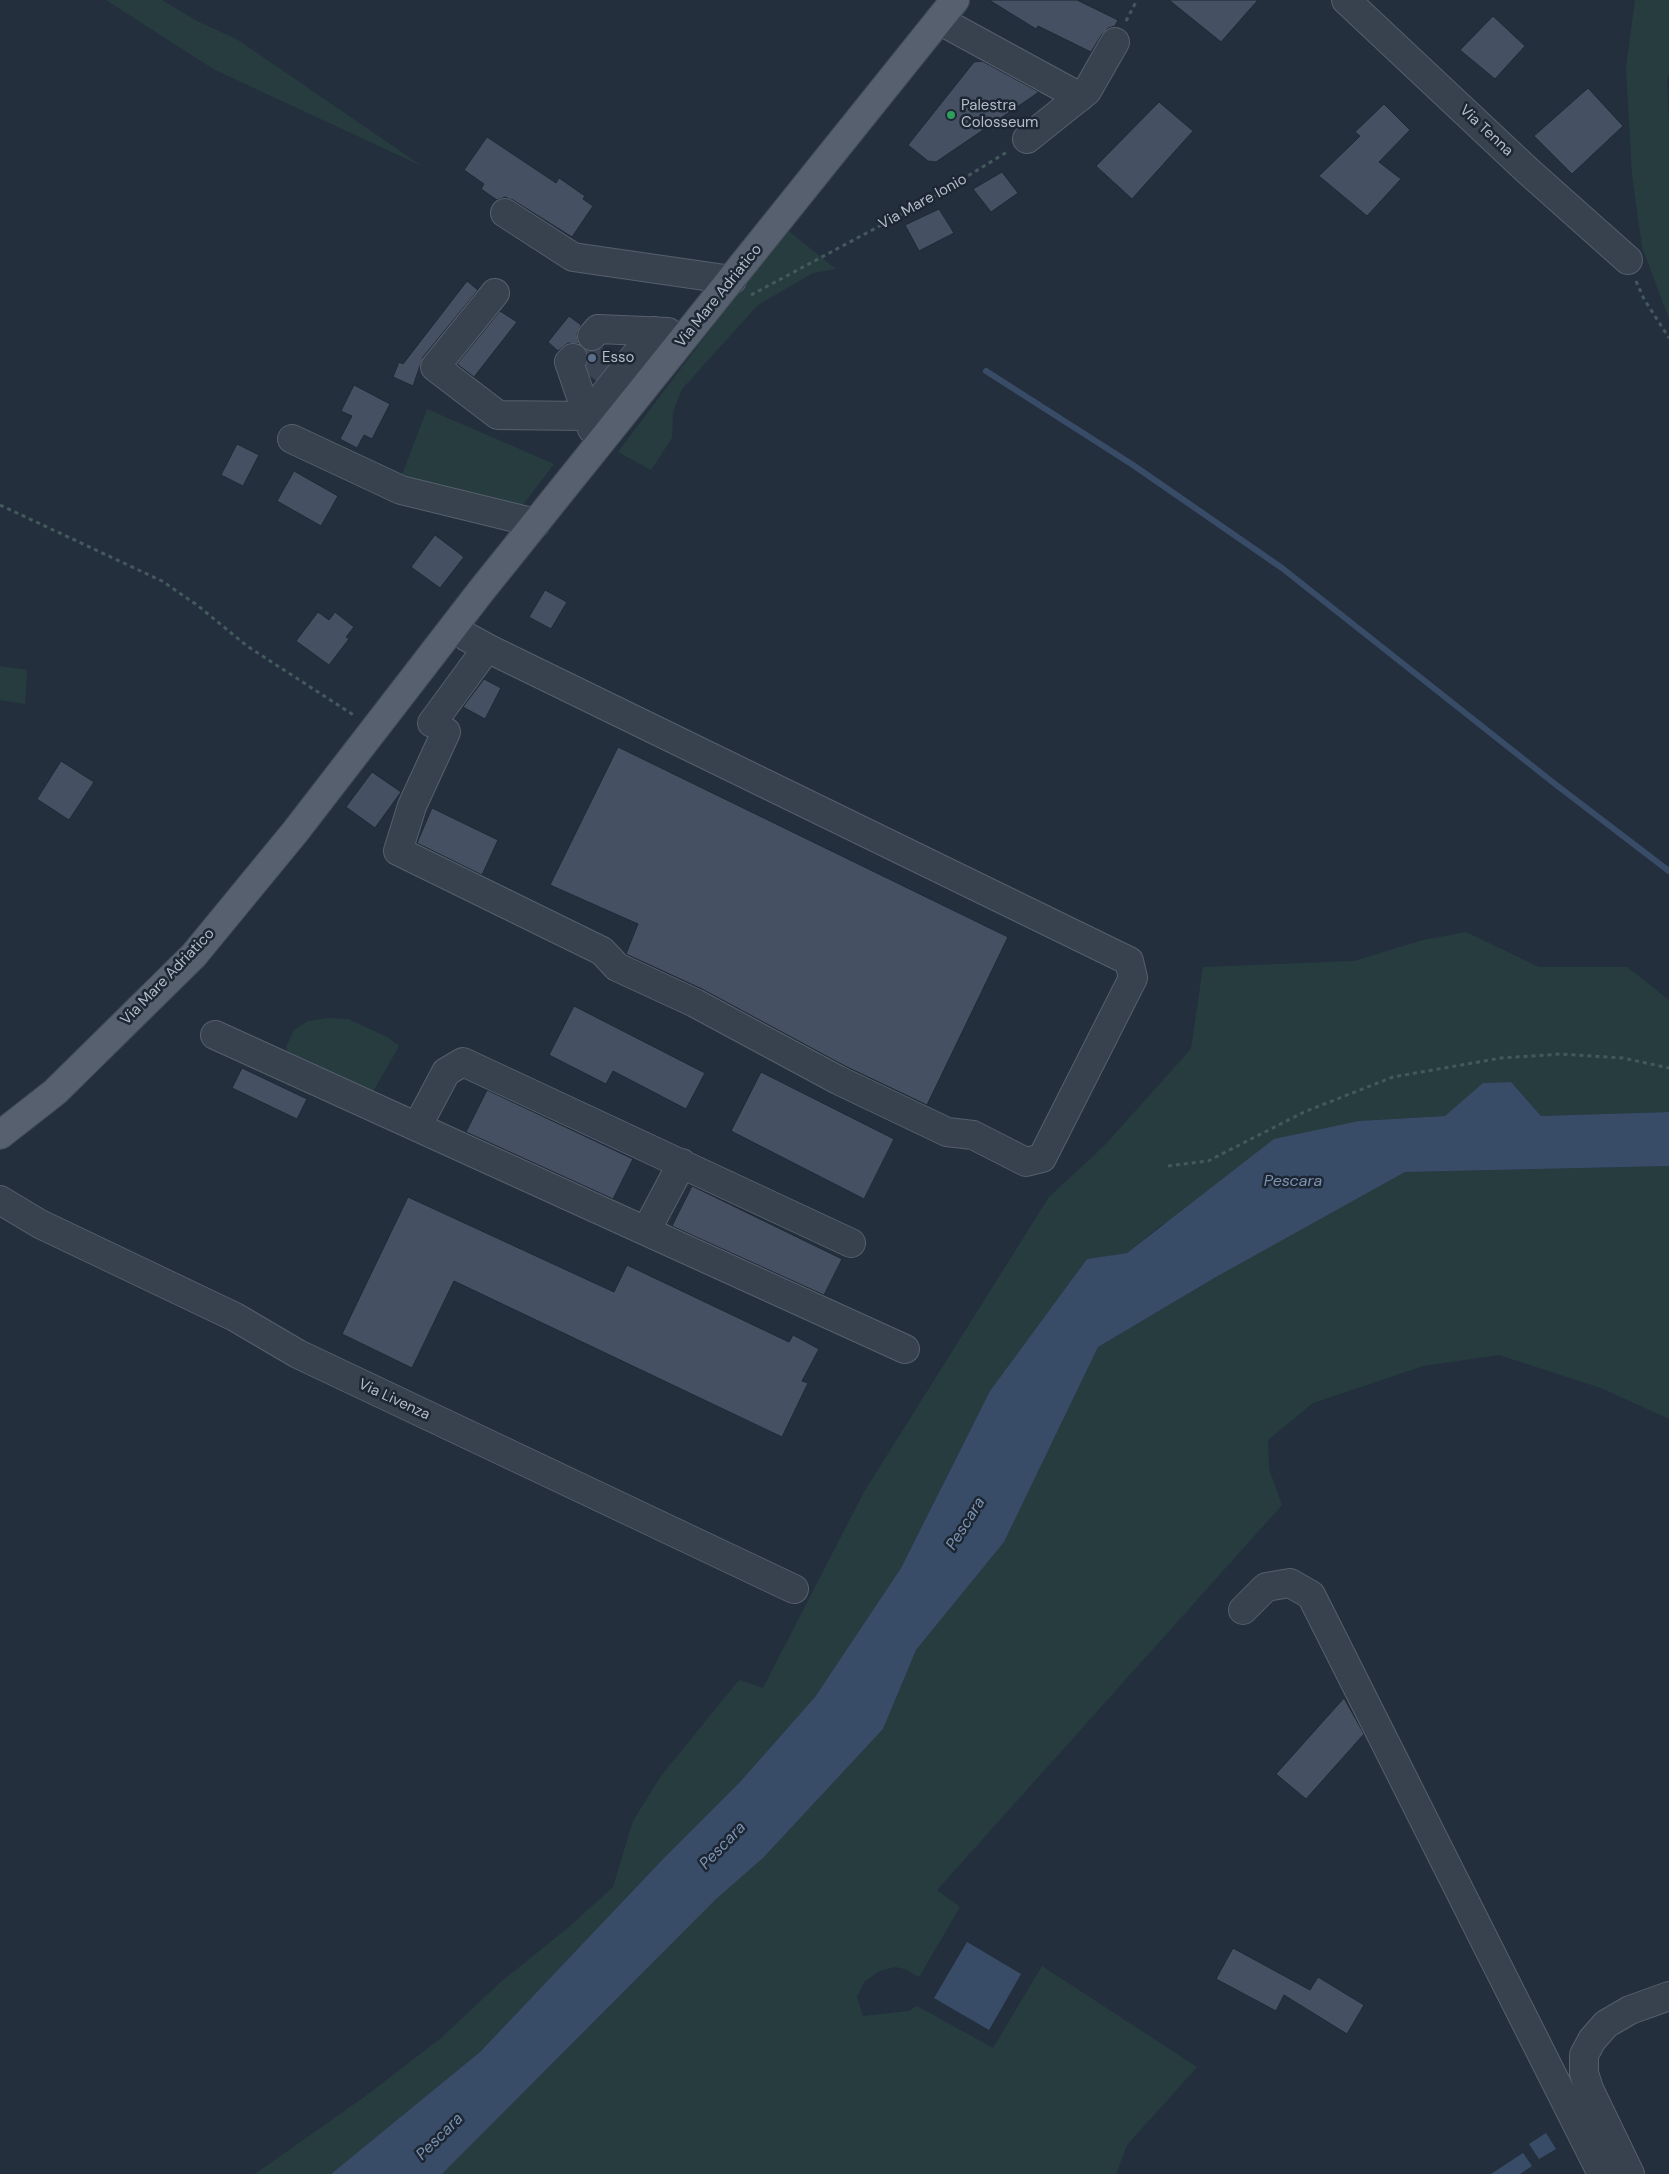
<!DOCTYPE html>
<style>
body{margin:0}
canvas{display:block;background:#242f3e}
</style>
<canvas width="1669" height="2174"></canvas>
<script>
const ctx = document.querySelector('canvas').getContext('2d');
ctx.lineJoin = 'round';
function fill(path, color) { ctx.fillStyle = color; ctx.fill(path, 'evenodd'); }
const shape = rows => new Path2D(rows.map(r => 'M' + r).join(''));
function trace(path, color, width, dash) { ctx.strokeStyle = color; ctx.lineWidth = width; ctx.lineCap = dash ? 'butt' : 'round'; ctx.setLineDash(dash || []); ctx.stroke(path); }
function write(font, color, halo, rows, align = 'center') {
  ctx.font = font + ' "DM Sans",sans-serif'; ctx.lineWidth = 5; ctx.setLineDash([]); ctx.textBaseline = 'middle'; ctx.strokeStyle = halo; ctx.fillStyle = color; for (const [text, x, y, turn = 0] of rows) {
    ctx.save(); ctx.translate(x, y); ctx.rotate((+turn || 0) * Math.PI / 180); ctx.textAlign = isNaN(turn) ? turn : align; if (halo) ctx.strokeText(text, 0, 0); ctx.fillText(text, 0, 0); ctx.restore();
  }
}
const green = shape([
 [106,0,162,0,195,20,238,40,422,166,215,70],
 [1635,0,1669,0,1669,74,1667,79,1669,122,1669,319,1642,247,1632,174,1626,68],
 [786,229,836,269,813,273,758,305,682,389,673,412,672,438,651,470,618,452],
 [427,409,554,464,519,510,400,480],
 [0,666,27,670,25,704,0,700],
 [1466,932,1539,967,1627,967,1669,1000,1669,1112,1541,1116,1511,1082,1484,1083,1445,1116,1359,1121,1160,1226,1127,1253,1087,1259,990,1391,901,1568,815,1697,740,1782,664,1858,480,2052,331,2174,255,2174,367,2095,441,2038,502,1981,569,1927,613,1887,633,1821,661,1776,739,1680,763,1688,864,1492,1049,1197,1103,1147,1191,1049,1203,967,1354,961,1423,940],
 [328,1018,348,1019,387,1037,399,1046,371,1095,290,1060,286,1047,294,1030,308,1021],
 [1669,1166,1669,1419,1601,1388,1499,1355,1423,1366,1313,1403,1268,1440,1269,1469,1282,1505,937,1890,960,1907,919,1977,905,1969,895,1967,879,1971,864,1982,857,1997,863,2016,909,2011,917,2006,993,2048,1042,1966,1197,2067,1127,2145,1116,2174,442,2174,716,1899,763,1858,883,1729,916,1650,1004,1542,1098,1347,1216,1277,1405,1172]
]);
const water = shape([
 [1511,1082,1541,1116,1669,1112,1669,1166,1405,1172,1216,1277,1098,1347,1004,1542,916,1650,883,1729,869,1744,763,1858,716,1899,442,2174,331,2174,480,2052,664,1858,740,1782,815,1697,901,1568,990,1391,1087,1259,1127,1253,1274,1139,1359,1121,1445,1116,1483,1083],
 [967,1942,1021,1974,989,2030,934,1998],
 [1546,2133,1556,2149,1539,2159,1529,2144],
 [1523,2153,1532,2166,1520,2174,1491,2174]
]);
const stream = shape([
 [986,371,1133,465,1282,568,1555,784,1669,871]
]);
const building = shape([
 [989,0,1077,0,1118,20,1115,26,1108,28,1102,34,1091,52,1038,26,1036,29,989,0],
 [1169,0,1258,0,1221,42,1169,0],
 [1493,16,1525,46,1495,79,1460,50,1493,16],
 [982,61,1039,92,936,162,928,161,908,145,974,62,982,61],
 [1588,88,1623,126,1572,174,1534,136,1588,88],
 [1159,102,1193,131,1132,199,1096,166,1159,102],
 [1384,104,1410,130,1379,162,1401,179,1367,216,1319,176,1360,136,1355,132,1384,104],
 [487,137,556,183,559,178,585,196,583,199,593,206,572,237,513,200,505,197,497,200,481,189,484,184,464,170,487,137],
 [1002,172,1018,193,991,212,973,189,1002,172],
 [939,209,954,233,919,251,905,225,939,209],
 [467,281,478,290,423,357,413,386,393,377,399,362,403,364,467,281],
 [500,311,517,322,474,377,457,364,500,311],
 [569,316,581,325,577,334,579,344,568,343,558,351,548,342,569,316],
 [603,347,615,357,598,378,589,371,586,350,597,351,603,347],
 [354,385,390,404,372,439,364,435,357,448,340,439,352,416,341,411,354,385],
 [237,444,259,455,243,486,221,475,237,444],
 [294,471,338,496,321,526,277,501,294,471],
 [435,535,464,557,440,588,411,567,435,535],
 [545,590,567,602,551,629,529,617,545,590],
 [318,612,329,620,335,612,354,627,346,637,349,639,329,665,296,641,318,612],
 [484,679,501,688,485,719,463,707,484,679],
 [618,747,1008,937,927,1105,845,1066,702,989,626,954,638,924,550,885,618,747],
 [61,761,94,782,69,820,37,799,61,761],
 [372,772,401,792,375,828,346,807,372,772],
 [432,808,498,840,482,875,417,843,432,808],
 [574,1006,705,1073,686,1109,613,1071,606,1084,549,1055,574,1006],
 [242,1068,307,1099,297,1119,232,1088,242,1068],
 [761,1072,894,1139,864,1199,731,1131,761,1072],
 [487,1090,633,1159,613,1199,466,1132,487,1090],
 [692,1186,842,1259,824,1295,672,1226,692,1186],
 [408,1197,614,1292,627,1265,789,1342,793,1335,819,1349,802,1381,808,1383,782,1437,454,1281,412,1368,342,1334,408,1197],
 [1344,1698,1364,1734,1306,1799,1276,1774,1344,1698],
 [1233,1948,1310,1990,1318,1977,1364,2005,1347,2034,1284,1995,1276,2011,1216,1979,1233,1948]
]);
const minorTunnel = shape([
 [586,373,606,347]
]);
const path = shape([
 [1126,21,1137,0],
 [1636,281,1644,299,1669,338],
 [751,295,930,199,1007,152],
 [0,505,162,581,197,605,247,646,355,716],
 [1168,1166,1208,1161,1304,1112,1393,1077,1501,1058,1561,1054,1623,1058,1669,1068]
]);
const minor = shape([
 [1346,0,1528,171,1628,260],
 [939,20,1080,97],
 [1027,139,1087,91,1115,42],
 [505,213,573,257,732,280],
 [495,293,435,367,498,415,587,416,655,331],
 [592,336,598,329,668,332],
 [573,358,569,362,592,429],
 [292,439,401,490,536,523],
 [467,637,487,648],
 [432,723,487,648,1129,961,1133,978,1042,1158,1026,1162,973,1135,947,1132,838,1080,695,1003,617,967,602,951,398,851,412,806,446,732],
 [215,1035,905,1349],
 [417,1127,446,1072,463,1062,851,1243],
 [0,1200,40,1224,235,1317,298,1354,794,1589],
 [646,1231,682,1163],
 [1243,1610,1266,1587,1290,1583,1311,1595,1602,2174],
 [1630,2174,1589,2089,1584,2073,1584,2055,1592,2040,1606,2024,1630,2010,1669,1996]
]);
const major = shape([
 [0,1135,55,1092,194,955,295,832,481,591,955,0]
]);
const markers = [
 [951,115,5,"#2e9e5b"],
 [592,358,5,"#5c6f8a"]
];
const poiNames = [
 ["Palestra",961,106],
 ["Colosseum",961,123],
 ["Esso",602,358]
];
const streetNames = [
 ["Via Tenna",1486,131,43],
 ["Via Mare Ionio",923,202,-29],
 ["Via Mare Adriatico",719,296,-51],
 ["Via Mare Adriatico",168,977,-46],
 ["Via Livenza",394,1400,25]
];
const waterNames = [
 ["Pescara",1293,1182],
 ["Pescara",966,1524,-58],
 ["Pescara",723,1846,-46],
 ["Pescara",440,2137,-45]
];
fill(green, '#263c3f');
fill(water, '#394c67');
trace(stream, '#394c67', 6);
fill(building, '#455162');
trace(building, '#1f2835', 1);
trace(minorTunnel, '#3a4453', 28, [28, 14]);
trace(minor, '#565f6c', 30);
trace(major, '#414a57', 30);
trace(path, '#44595c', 3, [4, 4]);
trace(minor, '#38414e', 28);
trace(major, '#56606e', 28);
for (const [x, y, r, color] of markers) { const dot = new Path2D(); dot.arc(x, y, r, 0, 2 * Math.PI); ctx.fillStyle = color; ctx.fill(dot); trace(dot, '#1d2633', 2); }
write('15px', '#b4bcc9', '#1d2633', poiNames, 'left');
write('15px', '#b4bcc9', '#1d2633', streetNames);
write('italic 16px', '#7c92b1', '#1d2633', waterNames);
</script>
